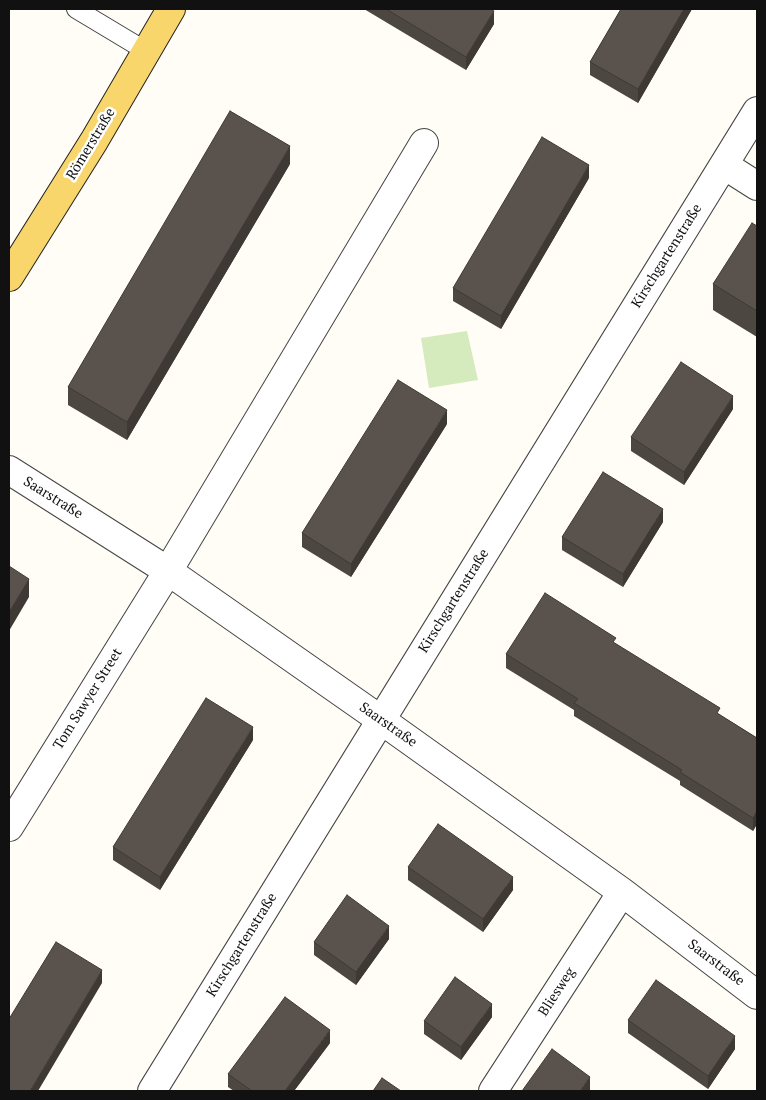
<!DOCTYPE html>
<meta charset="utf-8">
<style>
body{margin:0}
#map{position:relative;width:766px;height:1100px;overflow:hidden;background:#fffdf5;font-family:"PT Serif",serif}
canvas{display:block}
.frame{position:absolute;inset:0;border:10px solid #111;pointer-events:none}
</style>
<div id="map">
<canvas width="766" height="1100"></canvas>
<div class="frame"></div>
</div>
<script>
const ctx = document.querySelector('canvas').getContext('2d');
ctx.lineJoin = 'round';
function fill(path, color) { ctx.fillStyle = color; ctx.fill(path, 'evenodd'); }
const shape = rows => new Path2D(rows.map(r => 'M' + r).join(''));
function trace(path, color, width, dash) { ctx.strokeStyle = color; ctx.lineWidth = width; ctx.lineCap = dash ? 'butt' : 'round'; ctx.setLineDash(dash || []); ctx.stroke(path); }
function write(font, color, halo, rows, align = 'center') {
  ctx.font = font + ' "PT Serif",serif'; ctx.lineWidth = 5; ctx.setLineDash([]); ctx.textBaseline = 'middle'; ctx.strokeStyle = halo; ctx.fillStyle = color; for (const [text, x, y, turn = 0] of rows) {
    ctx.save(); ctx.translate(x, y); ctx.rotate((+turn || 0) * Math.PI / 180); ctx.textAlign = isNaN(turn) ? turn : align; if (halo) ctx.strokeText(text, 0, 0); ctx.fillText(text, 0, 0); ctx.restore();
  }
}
const green = shape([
 [467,331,478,380,429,388,421,338]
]);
const service = shape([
 [76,9,146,51]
]);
const minor = shape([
 [724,165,757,186],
 [9,470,168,571,381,720,622,892,757,995],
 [9,827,168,571,424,143],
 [152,1091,757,111],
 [493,1091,622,892]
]);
const primary = shape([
 [9,277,94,141,171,9]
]);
const wall = shape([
 [364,9,490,9,494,24,466,70],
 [621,9,692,9,638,103,590,75,590,62],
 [290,164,127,440,68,405,68,387],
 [589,178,501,329,453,301,453,288],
 [757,226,757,337,713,310,713,284],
 [733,409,684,485,631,451,631,437],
 [447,424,351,577,302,547,302,533],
 [663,522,623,587,562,550,562,537],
 [616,644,720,715,757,738,757,824,753,831,680,785,680,781,574,716,574,710,506,668,506,654],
 [757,644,757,661,756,660,756,647],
 [253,740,160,890,113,860,113,847],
 [408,867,513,890,483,932,408,880],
 [389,939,356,985,314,955,314,942],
 [492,1017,461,1060,424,1034,424,1021],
 [628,1020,735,1049,708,1089,628,1033],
 [330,1043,294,1091,234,1091,228,1087,228,1074]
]);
const shadedWall = shape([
 [684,9,692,9,638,103,638,89],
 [494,11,494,24,466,70,466,57],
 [290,146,290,164,127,440,127,422],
 [589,165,589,178,501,329,501,316],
 [733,396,733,409,684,485,684,472],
 [447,410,447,424,351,577,351,564],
 [663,509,663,522,623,587,623,574],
 [29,579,29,597,9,631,9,612],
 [253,727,253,740,160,890,160,877],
 [757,811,757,824,753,831,753,818],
 [513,877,513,890,483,932,483,919],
 [389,926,389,939,356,985,356,972],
 [102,970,102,983,38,1091,30,1091],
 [492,1004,492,1017,461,1060,461,1047],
 [330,1030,330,1043,294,1091,285,1091],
 [735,1036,735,1049,708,1089,708,1076],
 [590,1077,590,1090,589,1091,580,1091]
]);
const building = shape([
 [386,9,490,9,494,11,466,57,386,9],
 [621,9,684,9,638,89,590,62,621,9],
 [230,111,290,146,127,422,68,387,230,111],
 [542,137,589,165,501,316,453,288,542,137],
 [752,223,757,226,757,311,713,284,752,223],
 [681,362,733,396,684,472,631,437,681,362],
 [398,380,447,410,351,564,302,533,398,380],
 [603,472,663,509,623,574,562,537,603,472],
 [9,566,29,579,9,612,9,566],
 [545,593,616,638,613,642,720,708,717,713,757,738,757,811,753,818,680,772,682,770,574,703,578,699,506,654,545,593],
 [206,698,253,727,160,877,113,847,206,698],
 [438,824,513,877,483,919,408,867,438,824],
 [347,895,389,926,356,972,314,942,347,895],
 [56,942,102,970,30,1091,9,1091,9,1019,56,942],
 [455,977,492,1004,461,1047,424,1021,455,977],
 [656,980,735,1036,708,1076,628,1020,656,980],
 [285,997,330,1030,285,1091,252,1091,228,1074,285,997],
 [552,1049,590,1077,580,1091,522,1091,552,1049],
 [382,1078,401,1091,373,1091,382,1078]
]);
const streetNames = [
 ["Römerstraße",91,144,-59],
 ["Kirschgartenstraße",667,256,-58],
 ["Saarstraße",53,498,32],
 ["Kirschgartenstraße",454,601,-58],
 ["Tom Sawyer Street",88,699,-58],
 ["Saarstraße",388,725,35],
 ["Kirschgartenstraße",242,945,-58],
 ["Saarstraße",716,963,37],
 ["Bliesweg",557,992,-57]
];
fill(green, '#d5ebbd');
trace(service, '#444', 20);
trace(minor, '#444', 30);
trace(primary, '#222', 30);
trace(service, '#fff', 18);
trace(minor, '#fff', 28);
trace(primary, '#f9d66b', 28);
fill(wall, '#4d4742');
fill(shadedWall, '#3f3936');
fill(building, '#5a524d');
trace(building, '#3f3936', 1);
write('14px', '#111', '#fff', streetNames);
</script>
